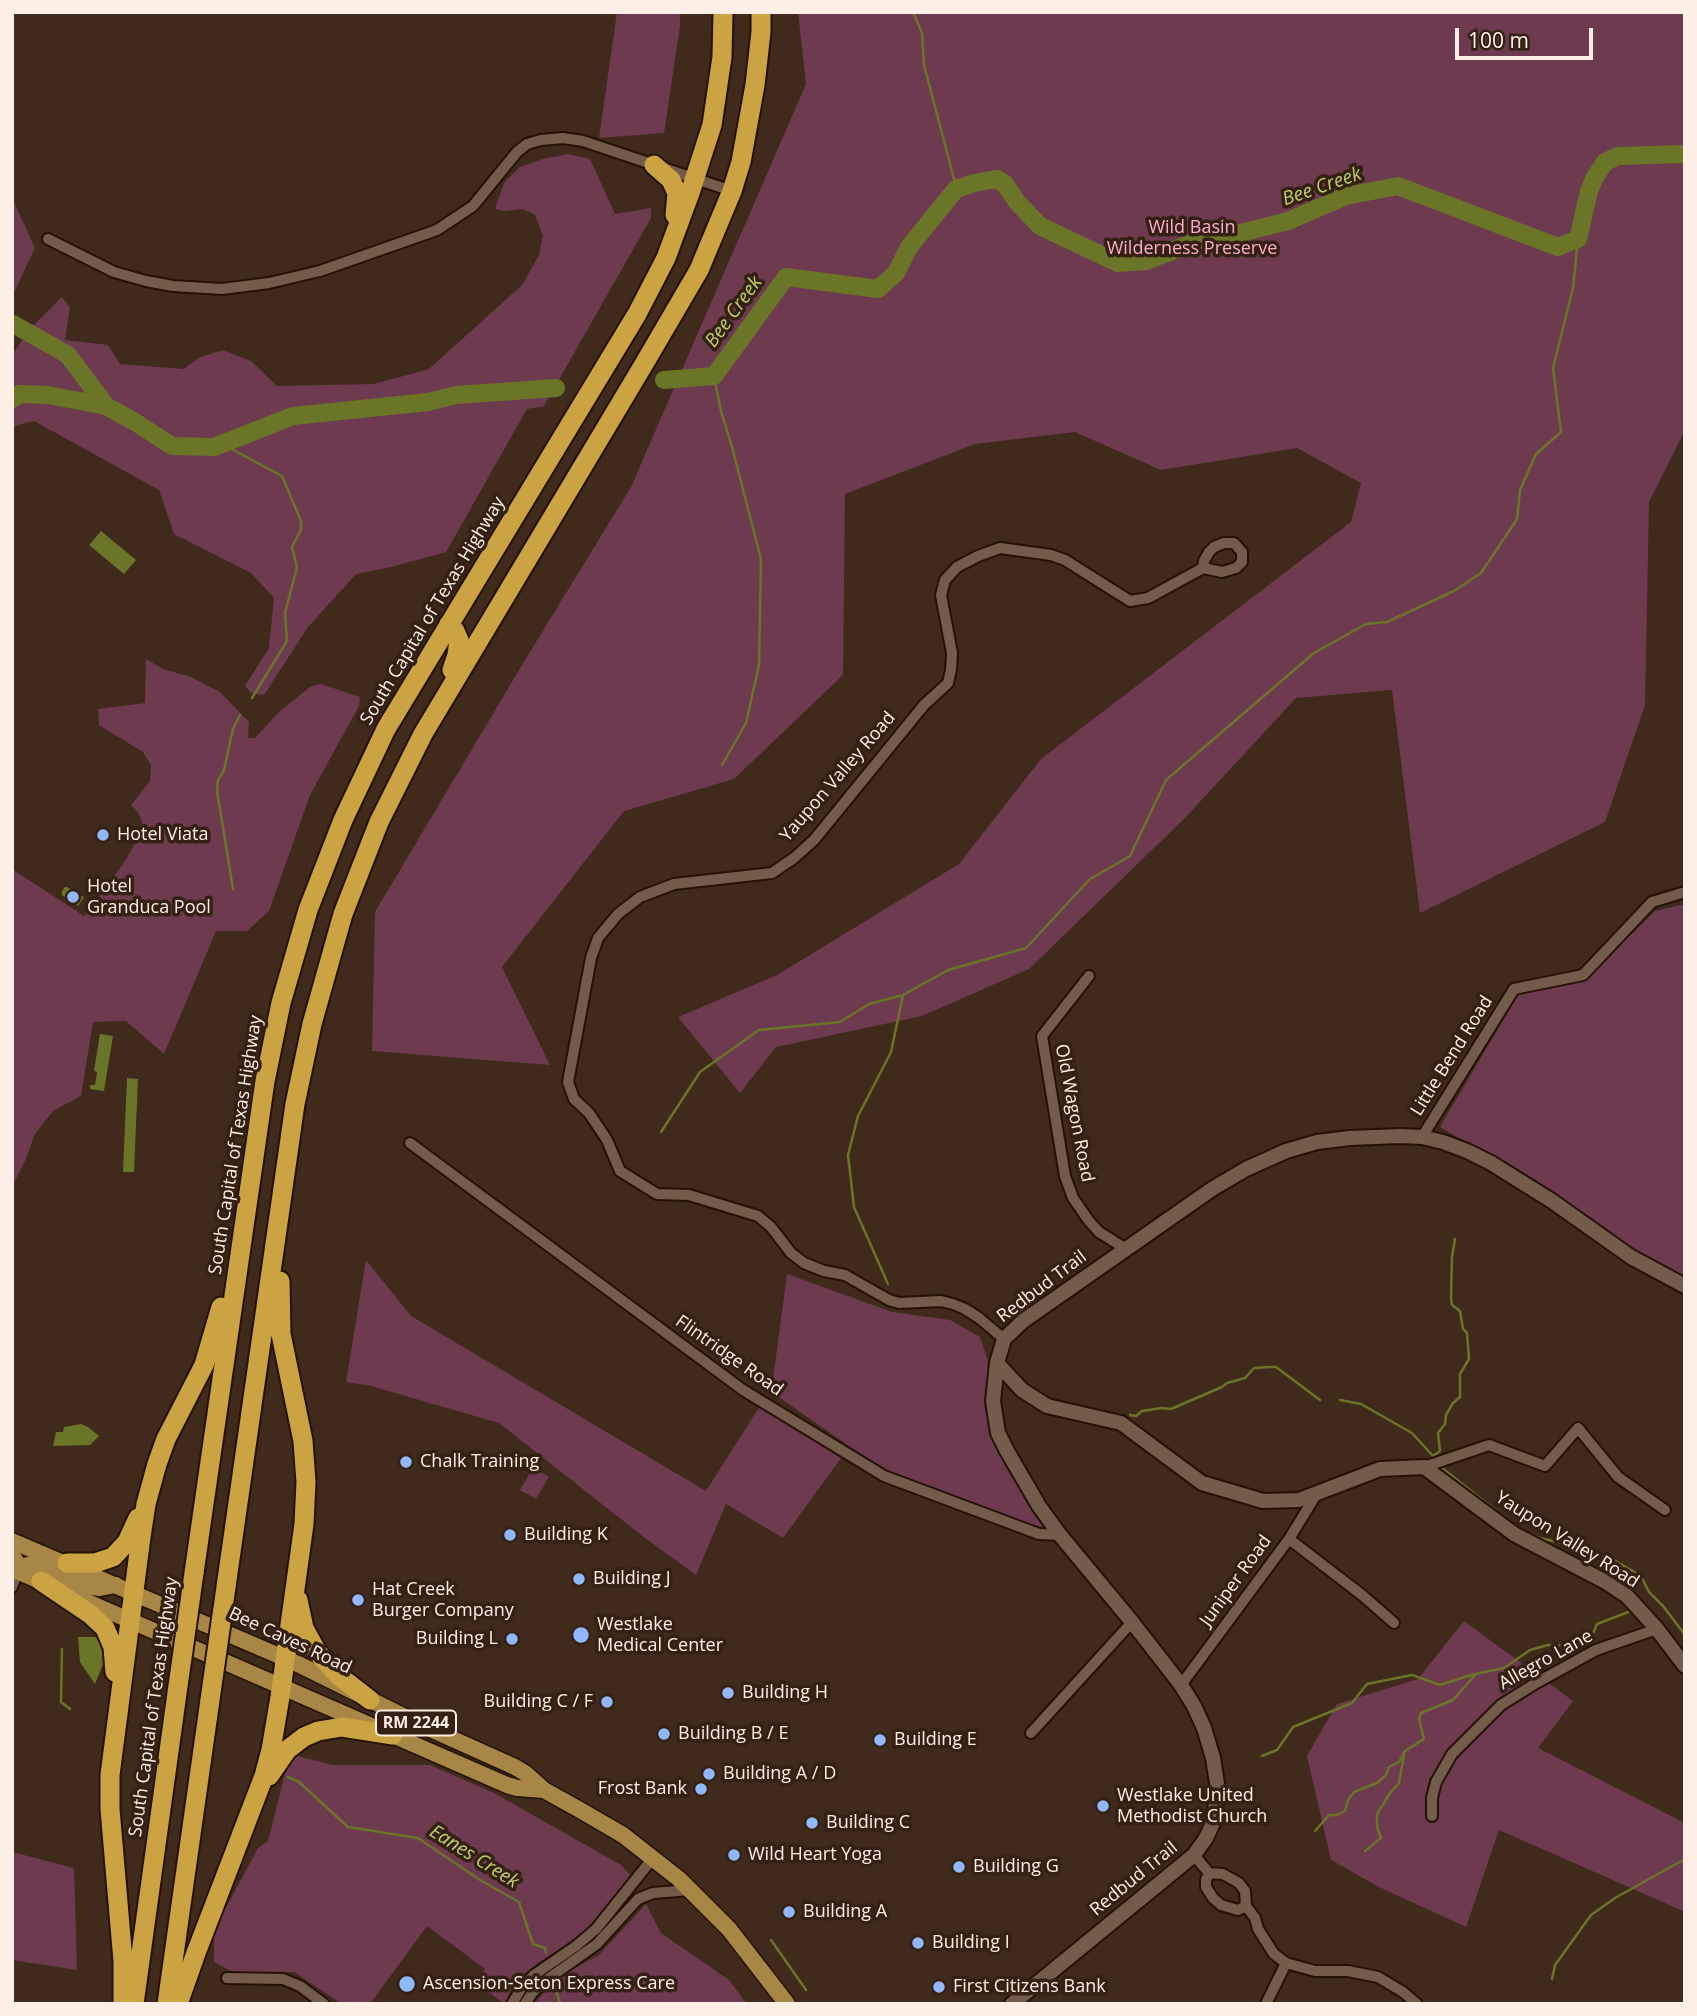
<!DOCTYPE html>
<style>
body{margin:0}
#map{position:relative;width:1697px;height:2016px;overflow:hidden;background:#3f2a1c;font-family:"Open Sans",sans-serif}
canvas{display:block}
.frame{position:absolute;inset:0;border:14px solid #fdefe6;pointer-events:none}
.scale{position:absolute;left:1455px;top:28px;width:138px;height:32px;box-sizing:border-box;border:4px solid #fdefe6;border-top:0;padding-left:9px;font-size:21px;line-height:24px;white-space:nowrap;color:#fdefe6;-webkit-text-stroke:5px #352113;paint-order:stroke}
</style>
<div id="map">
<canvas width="1697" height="2016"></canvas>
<div class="frame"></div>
<div class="scale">100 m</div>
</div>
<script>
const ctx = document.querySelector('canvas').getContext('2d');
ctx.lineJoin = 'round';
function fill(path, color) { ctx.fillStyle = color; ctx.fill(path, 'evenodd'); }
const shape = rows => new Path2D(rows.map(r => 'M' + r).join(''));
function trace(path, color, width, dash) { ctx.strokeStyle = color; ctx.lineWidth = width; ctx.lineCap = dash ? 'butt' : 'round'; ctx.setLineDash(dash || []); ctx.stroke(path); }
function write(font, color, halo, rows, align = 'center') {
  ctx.font = font + ' "Open Sans",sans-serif'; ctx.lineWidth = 7; ctx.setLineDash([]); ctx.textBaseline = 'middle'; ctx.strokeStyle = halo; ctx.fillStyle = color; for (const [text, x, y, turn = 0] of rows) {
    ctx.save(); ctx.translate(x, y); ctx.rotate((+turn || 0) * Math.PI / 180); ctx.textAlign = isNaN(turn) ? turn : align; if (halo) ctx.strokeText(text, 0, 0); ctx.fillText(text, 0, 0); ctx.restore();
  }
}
const green = shape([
 [617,12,680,12,680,26,664,133,599,138],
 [798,12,1685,12,1685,430,1649,502,1645,705,1605,822,1420,913,1392,690,1296,698,1184,819,1029,969,922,1016,776,1047,740,1093,678,1017,777,975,959,864,1041,759,1351,522,1361,483,1297,448,1161,470,1075,432,975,444,845,494,843,675,734,779,624,811,502,967,550,1065,372,1051,375,912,525,660,631,487,806,84],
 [568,154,590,159,615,214,651,208,651,218,544,406,527,409,446,552,391,567,356,574,308,627,264,695,251,693,245,686,269,648,274,598,251,573,174,534,159,490,34,421,18,425,12,429,12,355,31,328,62,297,70,307,65,340,108,345,120,364,184,369,198,358,223,350,251,361,277,386,374,384,429,369,522,285,539,255,543,236,535,215,523,209,503,211,495,209,504,183,520,167,543,159],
 [12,198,35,248,12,297],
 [146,659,163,669,191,677,220,692,249,722,248,738,255,738,278,713,310,687,321,684,360,697,359,706,310,795,269,911,247,931,216,931,164,1054,126,1021,93,1022,81,1096,53,1111,35,1134,25,1161,12,1187,12,869,84,916,124,863,138,838,142,822,138,812,131,805,150,781,151,765,143,752,99,725,98,709,145,703],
 [1685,904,1685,1280,1657,1268,1539,1184,1440,1127,1518,995,1587,978,1655,911],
 [366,1260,411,1316,706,1491,760,1406,841,1458,783,1538,726,1504,696,1575,645,1538,499,1423,371,1386,346,1382],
 [787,1274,892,1312,950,1320,980,1337,990,1368,990,1419,1043,1520,1043,1527,1012,1520,882,1469,770,1391,772,1387],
 [533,1468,549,1477,536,1499,520,1490],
 [1464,1621,1573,1701,1538,1748,1685,1823,1683,1911,1499,1830,1466,1927,1379,1887,1331,1860,1307,1756,1337,1704,1418,1679],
 [290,1754,332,1765,430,1765,494,1793,621,1865,630,1875,610,1903,581,1935,538,1963,513,1984,505,2004,475,1983,485,1969,427,1926,370,2004,342,2004,294,1972,235,1973,214,1962,214,1930,258,1848,268,1841],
 [12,1852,74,1868,77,1970,12,1960],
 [646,1904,661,1933,729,1980,747,2004,534,2004,559,1976,599,1955]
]);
const water = shape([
 [101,531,136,560,124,574,89,545],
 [65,887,67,887,74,891,74,893,84,897,78,906,70,898,69,900,62,895,62,891],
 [100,1034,113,1036,104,1091,90,1089,90,1085,95,1085,97,1072,94,1071],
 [127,1078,138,1079,134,1172,123,1172],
 [81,1424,88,1427,99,1436,90,1445,53,1446,56,1432,63,1432,64,1427],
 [78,1637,96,1637,102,1647,103,1664,95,1684,80,1662]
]);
const stream = shape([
 [913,12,922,33,924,65,954,179,962,186],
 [714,376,721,411,732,447,761,559,759,665,746,723,722,765],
 [222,444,282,476,301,521,301,530,292,547,297,567,285,613,287,641,252,698],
 [233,889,217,791,218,780,224,770,233,729,240,715],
 [661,1132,700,1072,759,1030,840,1022,869,1004,903,995,948,970,1026,948,1090,879,1130,856,1166,780,1314,653,1366,624,1387,622,1454,591,1481,573,1517,519,1520,490,1536,454,1561,432,1553,368,1573,288,1578,239],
 [888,1284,854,1207,848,1155,858,1116,891,1052,903,995],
 [1340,1400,1361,1404,1412,1433,1433,1456,1440,1451,1438,1433,1445,1424,1446,1415,1453,1403,1460,1397,1460,1374,1469,1359,1467,1333,1463,1329,1460,1311,1452,1305,1451,1298,1452,1257,1455,1239],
 [1130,1415,1136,1416,1142,1411,1162,1408,1171,1409,1222,1387,1227,1383,1245,1378,1254,1368,1269,1367,1276,1367,1320,1400],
 [1442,1468,1519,1529],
 [1525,1532,1539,1538,1566,1544,1577,1551,1607,1556,1641,1576,1649,1592,1663,1606,1685,1635],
 [62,1649,61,1702,70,1709],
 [1262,1756,1277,1750,1293,1727,1352,1703,1367,1684,1412,1675,1440,1685,1471,1675,1504,1668,1530,1650,1548,1645,1573,1646,1592,1636,1597,1624,1631,1611],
 [288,1777,299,1782,348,1827,418,1838,480,1880,519,1902,533,1944,545,1948,546,1953],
 [1315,1831,1329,1815,1337,1815,1345,1811,1348,1800,1354,1792,1377,1783,1386,1775,1389,1767,1399,1762,1405,1751,1424,1739,1419,1719,1421,1713,1453,1700,1476,1674],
 [1365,1851,1381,1838,1377,1827,1377,1814,1390,1793,1399,1783,1404,1755],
 [771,1940,806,1990],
 [1552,1979,1555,1965,1591,1915,1615,1898,1685,1859],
 [554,1981,559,2001,562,2004]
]);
const river = shape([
 [13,324,68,355,106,406,135,422,172,446,214,447,293,416,428,402,456,395,556,388],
 [664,380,714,376,786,277,878,289,896,273,909,247,956,189,974,183,997,179,1005,184,1017,202,1040,226,1118,263,1146,261,1215,234,1241,233,1288,221,1346,196,1398,186,1558,247,1578,239,1589,191,1595,177,1605,162,1618,156,1685,154],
 [12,399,20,394,48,395,106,406]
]);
const street = shape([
 [48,239,114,272,146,281,173,286,222,289,269,283,320,271,437,230,473,206,517,152,527,144,541,140,563,138,583,141,732,191],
 [1089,976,1042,1036,1065,1176,1073,1198,1089,1221,1099,1232,1126,1249],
 [1422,1137,1514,989,1583,975,1652,902,1685,892],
 [410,1143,743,1390,884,1476,1039,1534,1060,1535],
 [1004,1339,979,1318,965,1309,953,1304,941,1301,899,1303,889,1300,845,1275,824,1271,804,1263,791,1253,771,1227,758,1216,689,1195,657,1194,620,1171,607,1140,589,1113,574,1099,568,1082,591,958,598,938,618,914,640,897,674,884,772,873,794,858,814,840,924,705,948,683,951,670,952,653,941,595,945,580,957,567,978,556,1000,548,1051,555,1065,560,1130,601,1148,598,1203,568,1222,572,1236,568,1242,562,1242,552,1234,543,1224,543,1214,547,1209,552,1204,561,1203,568],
 [1424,1467,1489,1445,1545,1466,1578,1428,1618,1477,1665,1510],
 [1289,1539,1362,1595,1394,1623],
 [12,1587,18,1572],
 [1181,1685,1289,1539,1316,1495],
 [1031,1733,1132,1622],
 [1432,1816,1432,1798,1436,1782,1452,1754,1501,1705,1536,1683,1596,1650,1657,1629],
 [1194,1855,1209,1873,1223,1874,1239,1883,1245,1891,1246,1906,1255,1918,1258,1929,1274,1954,1286,1963,1315,1971,1348,1971,1378,1977,1403,1992,1417,2004],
 [1209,1873,1206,1880,1206,1887,1213,1898,1221,1905,1238,1910,1246,1906],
 [227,1978,283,1979,300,1986,324,2004],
 [512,2004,522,1987,534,1975,576,1946,596,1929,653,1858],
 [525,2004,532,1993,542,1983,597,1944,638,1899,653,1893,691,1890],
 [1266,2004,1286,1963]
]);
const secondary = shape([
 [997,1363,1022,1390,1047,1406,1121,1423,1202,1483,1263,1501,1299,1500,1380,1469,1424,1467,1514,1534,1604,1581,1627,1596,1657,1629,1685,1666],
 [1012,2004,1194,1855,1206,1838,1213,1823,1216,1804,1217,1783,1213,1758,1204,1728,1194,1706,1181,1685,1132,1622,1060,1535,1039,1506,1007,1451,998,1433,993,1401,997,1363,1004,1339,1023,1321,1212,1189,1246,1169,1286,1151,1317,1142,1350,1138,1400,1136,1422,1137,1443,1142,1467,1151,1491,1163,1552,1201,1631,1257,1685,1286]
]);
const primary = shape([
 [12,1541,298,1664,417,1723,515,1767,525,1773,544,1790,580,1810,623,1835,679,1879,729,1929,787,2004],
 [12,1555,17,1563,18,1572,27,1565,36,1565,88,1586,100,1588,116,1585],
 [12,1569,507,1785,517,1788,544,1790]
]);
const highway = shape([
 [654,165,671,180,677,193,675,215],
 [449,624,455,631,459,640,457,655,452,670],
 [67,1563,95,1563,113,1557,127,1542,138,1518],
 [194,1573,265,1081,281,1003,308,910,343,820,386,729,637,314,666,258,690,193,712,125,722,57,723,12],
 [41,1581,90,1614,105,1628,113,1647,115,1672],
 [226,1587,295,1104,312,1024,343,914,379,822,423,734,644,364,699,270,732,191,741,162,755,85,761,32,761,12],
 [298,1600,304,1628,317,1652,339,1676,370,1700],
 [269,1776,287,1750,304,1737,318,1731,342,1727,393,1735],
 [123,2004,123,1961,110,1809,110,1775,141,1537,146,1504,157,1464,166,1439,204,1365,221,1307],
 [134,2004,178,1686],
 [167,2004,210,1700],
 [178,2004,196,1953,264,1776,271,1750,280,1697,304,1524,306,1482,303,1441,281,1334,280,1281]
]);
const highwayBridge = shape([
 [178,1686,194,1573],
 [210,1700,226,1587]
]);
const markers = [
 [103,835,7,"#91b8fd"],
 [73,897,7,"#91b8fd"],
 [406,1462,7,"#91b8fd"],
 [510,1535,7,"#91b8fd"],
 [579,1579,7,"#91b8fd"],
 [358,1600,7,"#91b8fd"],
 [581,1635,9,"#91b8fd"],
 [512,1639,7,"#91b8fd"],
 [728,1693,7,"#91b8fd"],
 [607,1702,7,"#91b8fd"],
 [664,1734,7,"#91b8fd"],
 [880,1740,7,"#91b8fd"],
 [709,1774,7,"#91b8fd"],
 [701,1789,7,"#91b8fd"],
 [1103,1806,7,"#91b8fd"],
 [812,1823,7,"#91b8fd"],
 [734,1855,7,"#91b8fd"],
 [959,1867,7,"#91b8fd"],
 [789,1912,7,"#91b8fd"],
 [918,1943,7,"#91b8fd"],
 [407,1984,9,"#91b8fd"],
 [939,1987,7,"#91b8fd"]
];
const shields = [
 [416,1723,80]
];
const shieldNames = [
 ["RM 2244",416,1723]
];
const parkNames = [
 ["Wild Basin",1192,228],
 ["Wilderness Preserve",1192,249]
];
const streetNames = [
 ["South Capital of Texas Highway",433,611,-59],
 ["Yaupon Valley Road",838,777,-49],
 ["Little Bend Road",1452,1056,-58],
 ["Old Wagon Road",1074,1113,79],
 ["South Capital of Texas Highway",236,1145,-81],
 ["Redbud Trail",1042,1287,-37],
 ["Flintridge Road",729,1356,35],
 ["Yaupon Valley Road",1567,1540,32],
 ["Juniper Road",1236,1581,-54],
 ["Bee Caves Road",290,1641,25],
 ["Allegro Lane",1546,1660,-29],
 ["South Capital of Texas Highway",154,1707,-82],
 ["Redbud Trail",1134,1879,-39]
];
const poiNames = [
 ["Hotel Viata",117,835],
 ["Hotel",87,887],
 ["Granduca Pool",87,908],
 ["Chalk Training",420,1462],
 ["Building K",524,1535],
 ["Building J",593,1579],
 ["Hat Creek",372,1590],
 ["Burger Company",372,1611],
 ["Westlake",597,1625],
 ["Medical Center",597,1646],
 ["Building L",498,1639,"right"],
 ["Building H",742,1693],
 ["Building C / F",593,1702,"right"],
 ["Building B / E",678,1734],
 ["Building E",894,1740],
 ["Building A / D",723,1774],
 ["Frost Bank",687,1789,"right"],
 ["Westlake United",1117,1796],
 ["Methodist Church",1117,1817],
 ["Building C",826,1823],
 ["Wild Heart Yoga",748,1855],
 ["Building G",973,1867],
 ["Building A",803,1912],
 ["Building I",932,1943],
 ["Ascension-Seton Express Care",423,1984],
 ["First Citizens Bank",953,1987]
];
const waterNames = [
 ["Bee Creek",1322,187,-19],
 ["Bee Creek",734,312,-54],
 ["Eanes Creek",474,1857,32]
];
fill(green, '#6e3a50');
fill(water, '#6a7528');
trace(stream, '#6a7528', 2.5);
trace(river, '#6a7528', 18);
trace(street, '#251205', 14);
trace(secondary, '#251205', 18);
trace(primary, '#251205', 19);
trace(highway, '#251205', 23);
trace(street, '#735c4c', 10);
trace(secondary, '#735c4c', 14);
trace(primary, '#a88746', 16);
trace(highway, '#cba342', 19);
trace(highwayBridge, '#251205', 23, []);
trace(highwayBridge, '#cba342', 19);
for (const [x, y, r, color] of markers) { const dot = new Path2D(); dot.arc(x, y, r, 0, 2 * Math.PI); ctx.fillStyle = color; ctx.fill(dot); trace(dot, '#352113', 2.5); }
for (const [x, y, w] of shields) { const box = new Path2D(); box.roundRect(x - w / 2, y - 12.5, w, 25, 5); ctx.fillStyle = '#352113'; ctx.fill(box); trace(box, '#fdefe6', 2); }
write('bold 16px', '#fdefe6', null, shieldNames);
write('18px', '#feabcc', '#352113', parkNames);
write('18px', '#fdefe6', '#352113', streetNames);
write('18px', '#fdefe6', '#352113', poiNames, 'left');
write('italic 19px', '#bfd068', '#352113', waterNames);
</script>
